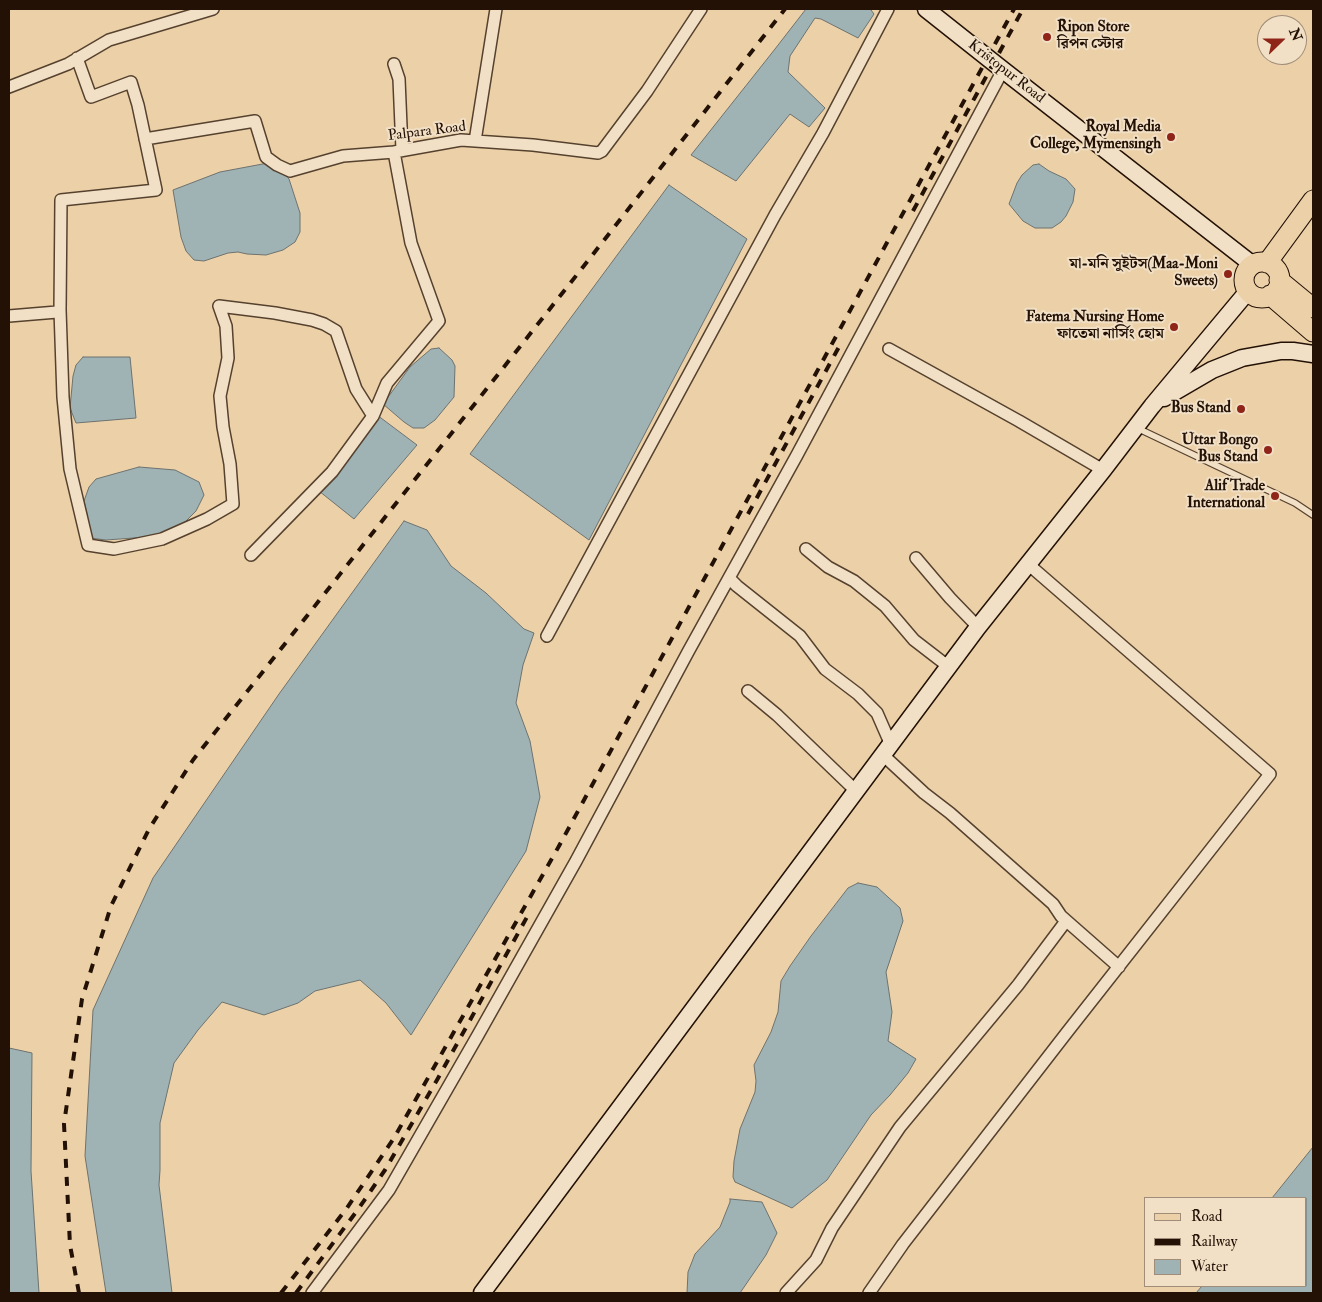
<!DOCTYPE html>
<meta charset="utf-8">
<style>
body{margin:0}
#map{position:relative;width:1322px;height:1302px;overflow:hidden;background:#ebd0a8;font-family:"IM FELL Double Pica",serif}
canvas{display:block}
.frame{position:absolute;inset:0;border:10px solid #231106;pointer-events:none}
.legend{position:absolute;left:1144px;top:1197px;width:162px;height:90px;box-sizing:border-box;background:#f2e0c6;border:1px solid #9f8d79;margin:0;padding:6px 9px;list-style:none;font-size:15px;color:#231106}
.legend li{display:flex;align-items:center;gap:10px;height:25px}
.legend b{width:25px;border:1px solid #9f8d79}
.north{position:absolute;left:1257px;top:15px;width:50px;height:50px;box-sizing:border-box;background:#f2e0c6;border:1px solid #9f8d79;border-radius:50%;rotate:68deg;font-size:14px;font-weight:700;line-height:20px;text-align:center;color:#231106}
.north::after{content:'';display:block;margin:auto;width:18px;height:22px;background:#8f2418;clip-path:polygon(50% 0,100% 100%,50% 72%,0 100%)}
</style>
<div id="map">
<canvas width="1322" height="1302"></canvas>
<div class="frame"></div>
<ul class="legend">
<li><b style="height:6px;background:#ebd0a8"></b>Road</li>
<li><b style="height:6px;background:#231106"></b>Railway</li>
<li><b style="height:14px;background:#9fb3b5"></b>Water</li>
</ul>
<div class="north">N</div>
</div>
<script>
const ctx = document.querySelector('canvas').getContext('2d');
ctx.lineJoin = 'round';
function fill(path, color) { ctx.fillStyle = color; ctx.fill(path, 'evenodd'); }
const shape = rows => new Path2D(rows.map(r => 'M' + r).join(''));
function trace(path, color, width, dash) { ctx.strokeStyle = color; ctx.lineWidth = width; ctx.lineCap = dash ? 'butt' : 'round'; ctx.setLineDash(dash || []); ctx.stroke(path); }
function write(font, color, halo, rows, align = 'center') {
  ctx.font = font + ' "IM FELL Double Pica","Noto Serif Bengali",serif'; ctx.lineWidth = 4; ctx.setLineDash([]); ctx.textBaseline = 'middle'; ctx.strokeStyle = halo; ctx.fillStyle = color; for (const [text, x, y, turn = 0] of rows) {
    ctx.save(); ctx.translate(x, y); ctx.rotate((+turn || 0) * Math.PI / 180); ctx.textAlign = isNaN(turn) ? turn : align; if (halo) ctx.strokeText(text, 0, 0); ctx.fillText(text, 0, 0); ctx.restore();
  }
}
const water = shape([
 [806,9,871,9,871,10,874,14,858,38,821,19,815,18,790,56,788,72,825,108,809,127,790,114,736,181,691,155,775,49,806,9],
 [268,163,286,175,289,179,300,213,300,232,295,242,283,250,266,255,247,254,238,252,228,253,204,261,194,260,186,251,181,237,173,190,220,172,268,163],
 [1039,164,1049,171,1066,179,1075,189,1073,202,1066,216,1061,222,1052,228,1035,228,1023,221,1009,204,1017,183,1022,175,1033,165,1039,164],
 [669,185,747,239,589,540,470,454,669,185],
 [439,348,452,360,455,366,454,397,435,420,424,428,413,428,404,422,383,404,410,367,431,349,439,348],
 [83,357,130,357,136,418,76,423,70,408,73,376,76,365,83,357],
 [377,415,417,445,354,519,319,491,377,415],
 [139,467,175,470,199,482,204,495,196,511,185,522,170,531,147,537,106,540,90,538,87,514,84,501,89,487,96,479,139,467],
 [404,521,427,530,451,566,486,593,524,629,534,633,523,665,516,703,530,741,540,797,526,851,411,1035,386,1003,360,980,315,991,298,1003,264,1015,222,1002,198,1030,174,1063,160,1123,160,1170,159,1185,172,1293,106,1293,85,1156,93,1010,153,878,279,694,404,521],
 [858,883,877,887,900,908,903,921,886,972,892,1012,888,1041,916,1059,908,1073,890,1095,871,1115,827,1180,792,1208,735,1182,733,1177,734,1161,740,1129,755,1092,756,1081,754,1065,771,1032,778,1012,781,981,790,966,811,936,848,888,858,883],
 [9,1048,32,1053,31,1171,39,1293,9,1293,9,1048],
 [1313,1147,1313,1293,1196,1293,1202,1286,1306,1286,1306,1198,1272,1198,1313,1147],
 [730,1199,762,1202,777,1233,766,1255,740,1293,687,1293,688,1272,695,1254,720,1227,730,1202,730,1199]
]);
const lane = shape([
 [1137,428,1295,503,1313,515]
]);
const street = shape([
 [77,58,91,97,131,82,138,105,156,190,61,200,60,310,63,397,70,469,88,545,114,549,162,539,207,519,233,504,230,464,223,427,220,396,228,358,226,326,219,306,275,313,312,320,324,324,336,331,356,389,373,416],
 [394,64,399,79,402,150],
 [9,87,68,64,109,40,213,9],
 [145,139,255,121,266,157,277,165,290,171,343,156,394,152,461,140,533,145,598,153,602,151,647,91,701,9],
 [475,141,496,9],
 [9,316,57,312,60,310],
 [889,349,1019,421,1103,470],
 [806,549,828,567,854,581,885,606,914,640,949,667],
 [251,555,332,472,373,416,387,383,439,321,411,243,394,152],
 [916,558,950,598,978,627],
 [729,578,737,586,800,636,825,669,858,694,877,713,891,745],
 [547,636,775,215,823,133,888,9],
 [748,691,777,715,856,791],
 [883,755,924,793,950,813,1053,904,1061,916,1119,967],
 [312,1293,389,1190,478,1035,576,861,688,652,797,455,1003,70],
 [786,1293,816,1260,832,1228,900,1127,1018,985,1066,921],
 [869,1293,903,1244,1068,1031,1270,774,1028,564]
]);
const secondary = shape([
 [926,9,1003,70,1253,265],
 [1164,398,1212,370,1242,358,1281,351,1293,351,1313,354],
 [482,1293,978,627,1103,470,1152,406,1248,291]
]);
const primary = shape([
 '1244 280a18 18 0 1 1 36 0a18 18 0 1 1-36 0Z',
 [1267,263,1313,200],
 [1279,280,1313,308],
 [1270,295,1313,332]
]);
const rail = shape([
 [913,211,1023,9],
 [748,514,840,345],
 [79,1293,70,1245,64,1124,82,999,111,906,149,829,193,760,583,267,785,9],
 [281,1293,347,1208,394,1138,559,846,1014,9],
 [296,1293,359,1208,385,1170,437,1080,527,917]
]);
const markers = [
 [1047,37,5,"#8f2418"],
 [1171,137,5,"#8f2418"],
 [1228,274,5,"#8f2418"],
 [1174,327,5,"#8f2418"],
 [1241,409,5,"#8f2418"],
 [1268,450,5,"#8f2418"],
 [1275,496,5,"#8f2418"]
];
const poiNames = [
 ["Ripon Store",1057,28,"left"],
 ["রিপন স্টোর",1057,45,"left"],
 ["Royal Media",1161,128],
 ["College, Mymensingh",1161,145],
 ["মা-মনি সুইটস(Maa-Moni",1218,265],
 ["Sweets)",1218,282],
 ["Fatema Nursing Home",1164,318],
 ["ফাতেমা নার্সিং হোম",1164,335],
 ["Bus Stand",1231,409],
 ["Uttar Bongo",1258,441],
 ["Bus Stand",1258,458],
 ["Alif Trade",1265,487],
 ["International",1265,504]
];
const streetNames = [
 ["Kristopur Road",1006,72,38],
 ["Palpara Road",427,132,-7]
];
fill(water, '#9fb3b5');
trace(water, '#6d726f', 1);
trace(lane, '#55412e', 8);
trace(street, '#55412e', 14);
trace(secondary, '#231106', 19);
trace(primary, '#231106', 21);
trace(lane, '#f2e0c6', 5.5);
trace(street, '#f2e0c6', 11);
trace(secondary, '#f2e0c6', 16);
trace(primary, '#ebd0a8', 19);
trace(rail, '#231106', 4, [9, 9]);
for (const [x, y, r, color] of markers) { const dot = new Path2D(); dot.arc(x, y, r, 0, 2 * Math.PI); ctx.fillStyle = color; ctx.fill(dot); trace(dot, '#f2e0c6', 2); }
write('bold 15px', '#231106', '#f2e0c6', poiNames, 'right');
write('15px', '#231106', '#f2e0c6', streetNames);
</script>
